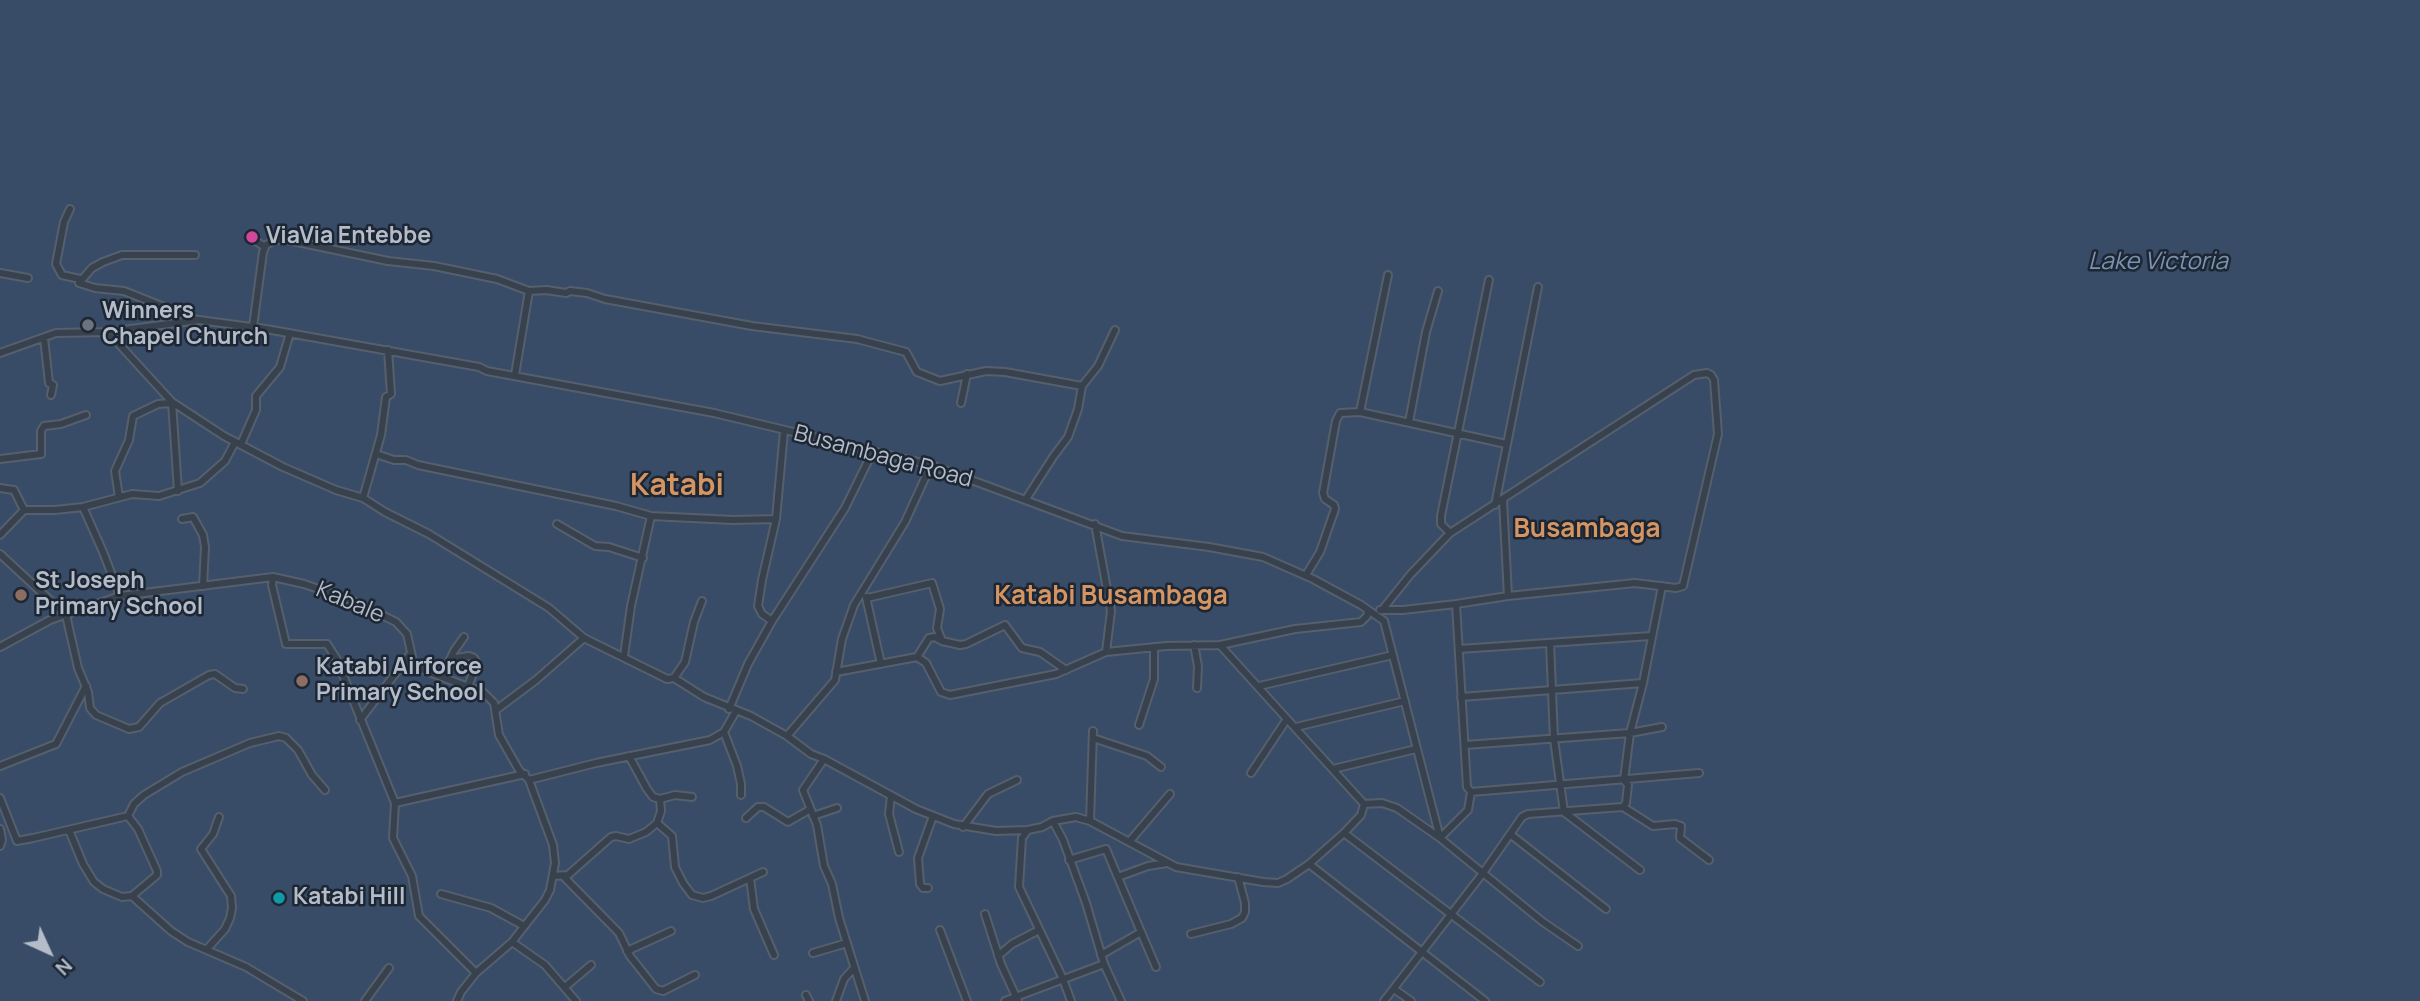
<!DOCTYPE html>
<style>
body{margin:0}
#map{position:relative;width:2420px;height:1001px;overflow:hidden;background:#242f3e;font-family:Manrope,sans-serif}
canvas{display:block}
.north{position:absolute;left:14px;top:917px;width:70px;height:70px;-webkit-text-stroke:5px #1d2633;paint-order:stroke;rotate:135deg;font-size:19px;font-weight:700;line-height:28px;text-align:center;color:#b4bcc9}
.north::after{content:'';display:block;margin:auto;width:24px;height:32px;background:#b4bcc9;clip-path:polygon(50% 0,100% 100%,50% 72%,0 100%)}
</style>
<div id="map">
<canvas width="2420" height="1001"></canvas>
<div class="north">N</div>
</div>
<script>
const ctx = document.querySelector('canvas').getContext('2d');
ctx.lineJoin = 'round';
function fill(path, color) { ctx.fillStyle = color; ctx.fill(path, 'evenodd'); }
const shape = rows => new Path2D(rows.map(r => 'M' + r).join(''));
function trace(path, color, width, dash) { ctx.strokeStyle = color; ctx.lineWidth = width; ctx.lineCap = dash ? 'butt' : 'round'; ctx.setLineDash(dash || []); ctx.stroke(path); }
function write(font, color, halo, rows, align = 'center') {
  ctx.font = font + ' Manrope,sans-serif'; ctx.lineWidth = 5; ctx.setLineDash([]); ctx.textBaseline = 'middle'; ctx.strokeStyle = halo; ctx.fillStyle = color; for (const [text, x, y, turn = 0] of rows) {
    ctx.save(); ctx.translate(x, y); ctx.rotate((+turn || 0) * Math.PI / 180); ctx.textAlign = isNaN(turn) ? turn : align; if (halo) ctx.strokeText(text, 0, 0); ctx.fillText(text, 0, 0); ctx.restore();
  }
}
const water = shape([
 [0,0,2420,0,2420,1001,0,1001]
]);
const minor = shape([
 [70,209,64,222,56,264,62,275,80,279],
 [254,240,265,247],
 [195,255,122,255,103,262,92,268,79,283,95,288,124,291,197,320],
 [0,273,28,278],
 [253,327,263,252,266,245,273,241,283,239,388,261,434,266,497,279,529,291],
 [108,332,172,402,224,436,283,467,336,490,363,498,385,512,429,534,549,608,584,638,667,679,674,678,704,697,751,716,787,736,811,754,824,759,916,809,954,824,996,831,1028,830,1042,827,1053,821,1063,840,1086,903,1104,964,1005,1001],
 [44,338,49,383,53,385,51,395],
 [0,353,56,333,108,332,199,320,266,329,479,367,487,371,714,413,931,465,1122,536,1209,547,1263,557,1313,579,1361,605,1384,621,1440,838,1468,810,1471,792],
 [515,375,529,291,546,290,566,293,570,291,587,293,605,299,752,326,857,339,906,352,917,372,940,381,986,371,1005,372,1082,386,1078,409,1068,437,1053,457,1026,499],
 [1082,386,1098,366,1115,330],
 [172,402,178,491],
 [961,403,967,374],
 [1360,412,1388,275],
 [1409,422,1426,332,1438,291],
 [241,444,256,410,256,396,280,367,290,333],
 [376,454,394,460,406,460,418,465,616,506,651,516,733,520,776,519],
 [0,459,41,454,41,431,44,426,61,424,86,415],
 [0,488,14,490,24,510],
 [119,497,115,471,129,440,133,416,158,404,172,403],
 [363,498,381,435,386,397,391,394,388,350],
 [1503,500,1508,596],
 [1495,505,1538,287],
 [83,507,103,552,120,596],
 [182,519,193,517,203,535,205,547,203,586],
 [557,524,595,546,609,547,643,558],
 [1095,524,1111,611,1106,652],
 [1450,533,1441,524,1441,516,1489,280],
 [0,535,24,510,55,510,83,507,132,494,159,496,200,483,225,461,235,442],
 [0,554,66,615,78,668,88,692,90,708,96,715,129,729,139,727,160,703,209,675,215,674,235,688,243,689],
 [1306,575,1320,552,1335,509,1334,505,1325,499,1323,493,1336,421,1340,413,1360,412,1506,444],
 [273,577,272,585,286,644,327,644,336,658,395,803,393,838,412,876,419,916,476,973],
 [866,597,881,664],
 [867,598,932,583,940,609,937,628,942,641,960,645,966,644,1005,625,1022,648,1040,652,1066,670],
 [1380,610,1403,610,1456,604,1467,787,1471,792,1699,773],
 [1382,610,1410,575,1450,533,1694,375,1707,373,1711,375,1714,380,1718,434,1683,586,1676,588,1635,583,1508,596,1456,604],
 [772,621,845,508,873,451],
 [1550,643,1554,739,1564,812,1640,870],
 [1194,645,1198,666,1197,688],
 [0,647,50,620,120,596,273,577,304,584,351,600,396,622,407,634,413,661,421,669,484,693,494,703,499,735,519,770,529,780,553,845,555,863,550,890,545,900,512,942,476,973,461,992,457,1001],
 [1459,649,1651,636],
 [624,656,631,606,651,516],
 [917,657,929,638,935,637,940,640],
 [450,659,469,656,474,658,477,664,468,686],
 [836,672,917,657,926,663,941,692,950,695,1056,674,1106,652,1166,646,1220,645],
 [442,677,454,651,464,637],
 [674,678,685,662,694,622,702,601],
 [1259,686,1393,655],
 [1461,697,1643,683],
 [729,709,748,664,772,621,762,614,758,606,762,580,776,519,784,431],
 [496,710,536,680,584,638],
 [360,720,411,653],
 [1139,725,1154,679,1154,647],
 [1296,727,1405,701],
 [724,732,737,766,741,784,741,795],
 [787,736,835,680,842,639,854,605,905,522,931,465],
 [1093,738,1147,756,1161,767],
 [1465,745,1630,733,1643,683,1662,586],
 [824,759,803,790,817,825,824,866,832,884,839,918,865,1001],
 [0,766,56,744,86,686],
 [1333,769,1416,749],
 [1251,773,1287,719],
 [529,780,596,763,710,740,724,732,736,711],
 [891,796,889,814,899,852],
 [0,798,17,841,33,838,128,816,134,804,144,795,182,772,250,743,279,736,286,738,298,750,312,775,325,790],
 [660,799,675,795,692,797],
 [395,803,525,774],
 [1364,804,1382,803,1397,808,1440,838,1543,922,1578,946],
 [1623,807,1653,826,1675,824,1681,826,1680,838,1709,860],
 [813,816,837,808],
 [746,818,758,807,764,807,788,822,809,810],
 [1053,821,1076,817,1090,821,1176,867,1263,882,1278,883,1287,879,1309,864,1344,833,1361,815,1364,804,1220,645,1295,629,1361,622,1367,616,1368,611],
 [1090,821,1093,731],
 [657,823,672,836,675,867,683,883,692,895,703,898,711,896,763,872],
 [963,827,988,794,1017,780],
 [0,829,2,840,0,846],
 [69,830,83,864,94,882,103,889,122,897,132,896,157,875,157,871,138,829,128,816],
 [1028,830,1022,838,1019,887,1063,979,1071,1001],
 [1344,833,1540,982],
 [1510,834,1606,909],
 [1129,842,1170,794],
 [1069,860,1106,849,1141,932,1101,955],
 [1309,864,1485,1001],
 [553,876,568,875,611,837,616,836,629,839,646,832,657,823,661,811,660,799,653,797,647,789,629,756],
 [563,876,619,933,630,956,656,989,663,991,695,975],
 [1118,877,1148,866,1167,863],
 [750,878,754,909,774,955],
 [928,888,923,888,920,884,918,858,933,816],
 [441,894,491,908,524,926],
 [132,896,171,931,188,942,246,967,303,1001],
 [985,914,1001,964,1018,1001],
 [940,930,967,1001],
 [1141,932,1156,967],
 [1191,934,1231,924,1242,918,1245,912,1245,903,1238,877],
 [512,942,545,965,576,1001],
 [207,949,225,929,230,918,232,908,231,896,201,849,213,834,219,817],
 [627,951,671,931],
 [813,953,847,943],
 [998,956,1012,944,1039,930],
 [1104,964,1121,1001],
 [565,987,591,965],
 [1394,989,1411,1001],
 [806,995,809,1001],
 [365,1001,389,968],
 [836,1001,844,979,854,968],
 [1384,1001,1483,873,1522,817,1528,814,1623,807,1626,803,1628,785,1624,780,1630,733,1662,727]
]);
const markers = [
 [252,237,7,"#d1479c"],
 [88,325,7,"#6b7280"],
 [21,595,7,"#8d6e63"],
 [302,681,7,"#8d6e63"],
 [279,898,7,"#0f9aa8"]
];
const poiNames = [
 ["ViaVia Entebbe",266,237],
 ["Winners",102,312],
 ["Chapel Church",102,338],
 ["St Joseph",35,582],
 ["Primary School",35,608],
 ["Katabi Airforce",316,668],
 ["Primary School",316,694],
 ["Katabi Hill",293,898]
];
const streetNames = [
 ["Busambaga Road",883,457,15],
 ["Kabale",350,603,23]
];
const waterNames = [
 ["Lake Victoria",2158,262]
];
const quarterNames = [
 ["Busambaga",1587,530],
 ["Katabi Busambaga",1111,597]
];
const districtNames = [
 ["Katabi",677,487]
];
fill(water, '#394c67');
trace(minor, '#565f6c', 10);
trace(minor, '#38414e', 6);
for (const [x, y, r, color] of markers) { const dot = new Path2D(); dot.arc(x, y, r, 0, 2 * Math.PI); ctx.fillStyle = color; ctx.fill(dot); trace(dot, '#1d2633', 2.5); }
write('bold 23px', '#b4bcc9', '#1d2633', poiNames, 'left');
write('23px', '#b4bcc9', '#1d2633', streetNames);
write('italic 24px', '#7c92b1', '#1d2633', waterNames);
write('bold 26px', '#d59563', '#1d2633', quarterNames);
write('bold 30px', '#d59563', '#1d2633', districtNames);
</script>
